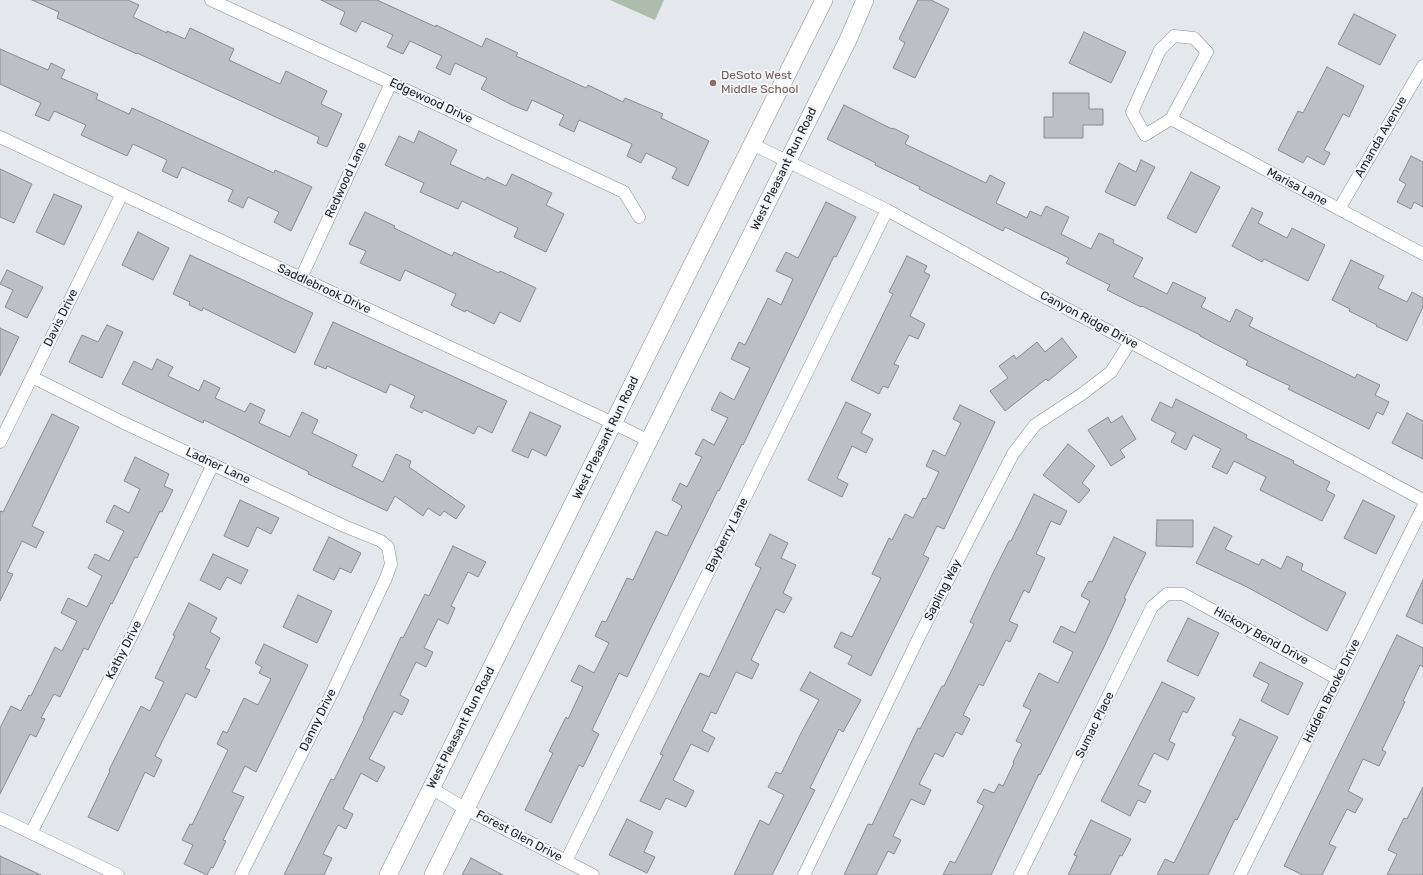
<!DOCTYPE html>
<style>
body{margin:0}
canvas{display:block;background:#e4e8ec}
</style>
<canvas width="1423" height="875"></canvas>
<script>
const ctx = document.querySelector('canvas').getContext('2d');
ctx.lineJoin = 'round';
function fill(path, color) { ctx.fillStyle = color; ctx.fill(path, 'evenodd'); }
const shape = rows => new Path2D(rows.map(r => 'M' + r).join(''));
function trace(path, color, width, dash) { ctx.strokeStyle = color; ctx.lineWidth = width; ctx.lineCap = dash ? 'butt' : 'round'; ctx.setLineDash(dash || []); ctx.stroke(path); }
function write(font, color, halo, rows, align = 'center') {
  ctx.font = font + ' Rubik,sans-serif'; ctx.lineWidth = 4; ctx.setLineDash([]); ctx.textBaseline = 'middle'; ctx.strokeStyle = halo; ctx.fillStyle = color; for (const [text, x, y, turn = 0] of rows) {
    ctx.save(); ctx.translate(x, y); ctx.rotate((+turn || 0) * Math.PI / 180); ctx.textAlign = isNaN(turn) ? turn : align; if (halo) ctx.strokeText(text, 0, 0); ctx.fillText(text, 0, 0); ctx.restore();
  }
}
const green = shape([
 [610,0,664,0,655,20]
]);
const building = shape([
 [32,0,128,0,139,5,133,17,167,33,167,31,185,39,190,28,234,49,229,60,280,84,286,71,327,91,321,104,342,114,327,147,317,143,319,137,137,53,137,54,57,18,59,12,32,0],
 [321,0,377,0,436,27,436,25,482,47,486,38,518,53,516,56,586,88,588,85,623,102,625,98,663,114,661,118,709,141,688,186,672,178,677,168,646,153,641,163,627,156,632,144,579,120,574,132,559,125,564,115,532,100,527,111,512,105,481,89,487,78,455,63,450,75,436,68,442,56,410,41,403,54,387,47,393,35,362,21,356,32,340,24,345,12,321,0],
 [918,0,931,0,949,9,915,78,893,68,905,43,899,39,918,0],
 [1354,14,1396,35,1380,65,1338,44,1354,14],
 [1084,32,1126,52,1111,83,1069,63,1084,32],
 [0,49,48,70,51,63,65,70,61,78,98,94,96,99,129,114,132,108,274,173,275,170,312,187,291,231,274,222,279,212,248,197,243,208,228,201,233,190,182,167,177,178,162,171,167,160,133,144,127,156,81,135,86,125,54,111,49,121,35,115,41,103,0,84,0,49],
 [1327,67,1364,86,1349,117,1343,114,1324,150,1330,153,1324,165,1307,156,1303,163,1278,150,1298,111,1303,113,1327,67],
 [1053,93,1089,93,1089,109,1103,109,1103,125,1083,125,1083,138,1044,138,1044,117,1053,117,1053,93],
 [844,105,892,129,893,128,909,136,905,144,934,158,986,183,990,175,1005,183,996,203,1027,218,1030,211,1041,216,1046,206,1069,217,1061,234,1091,249,1099,233,1114,240,1113,243,1143,258,1133,277,1167,294,1173,282,1206,298,1201,307,1230,322,1236,309,1253,318,1249,326,1355,378,1357,374,1380,385,1375,395,1389,402,1383,415,1377,412,1369,429,1337,413,1288,389,1290,386,1246,365,1248,361,1200,336,1200,335,1142,306,1141,307,1107,290,1110,285,1066,263,1069,258,1005,227,1003,231,919,189,920,187,875,165,876,163,827,139,844,105],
 [419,131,457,150,450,164,485,180,487,177,506,186,512,174,552,193,546,205,564,214,546,252,514,237,518,228,462,201,458,209,420,192,424,183,385,165,399,136,414,143,419,131],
 [1411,156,1423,162,1423,207,1414,202,1411,209,1397,202,1406,184,1399,180,1411,156],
 [1141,160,1155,167,1135,206,1105,192,1119,163,1136,172,1141,160],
 [0,169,32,184,14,223,0,217,0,169],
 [1191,172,1220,187,1196,233,1167,218,1191,172],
 [54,194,82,206,64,245,36,232,54,194],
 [826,202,856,217,836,257,834,256,743,445,742,444,719,491,718,490,627,677,619,673,592,730,599,734,583,767,579,765,551,823,525,810,553,753,549,751,566,717,568,719,583,687,571,681,579,665,594,673,609,643,595,636,602,621,606,622,627,578,633,580,656,531,667,536,682,506,672,500,680,483,687,487,702,457,695,454,703,439,714,445,728,418,711,410,720,392,734,400,750,368,731,359,739,342,745,345,768,298,781,305,793,279,776,271,786,252,798,258,826,202],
 [1252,208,1263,213,1258,223,1287,238,1292,228,1325,245,1308,281,1264,259,1262,262,1232,246,1252,208],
 [365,212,395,226,394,228,452,256,454,252,499,273,500,271,536,288,520,322,500,312,494,324,466,310,465,312,451,305,456,294,405,270,400,281,360,263,366,251,349,244,365,212],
 [138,232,169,248,153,280,122,265,138,232],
 [190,255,313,313,295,353,203,308,202,311,189,305,190,302,173,294,190,255],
 [907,256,927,266,924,272,930,275,910,316,925,324,918,339,909,335,894,364,899,366,888,388,883,386,879,394,851,380,893,294,889,292,907,256],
 [1351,260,1384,276,1378,288,1407,302,1412,292,1423,298,1423,307,1407,341,1376,326,1377,325,1349,311,1350,309,1332,300,1351,260],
 [7,270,43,287,27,318,5,307,13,290,0,284,7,270],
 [333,322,507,401,492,433,478,426,474,434,424,410,422,413,410,407,415,396,390,384,386,393,327,366,326,369,314,364,333,322],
 [107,325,123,332,102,378,69,362,82,335,98,342,107,325],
 [0,328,19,337,0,376,0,328],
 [1062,338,1077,357,1048,381,1046,379,1005,411,990,391,1008,378,999,366,1014,355,1016,359,1037,342,1045,352,1062,338],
 [157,359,173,367,168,376,199,391,204,380,220,388,215,398,245,412,250,403,265,410,259,423,290,437,302,412,318,420,312,433,357,455,352,466,383,482,396,454,411,461,409,467,465,506,456,519,444,511,440,516,428,508,423,516,395,496,387,511,308,474,309,472,204,420,203,423,122,384,134,361,152,370,157,359],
 [1176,399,1247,435,1246,438,1294,461,1293,463,1330,482,1326,490,1335,495,1322,521,1260,490,1266,477,1234,461,1227,474,1212,467,1221,449,1193,435,1186,450,1171,442,1176,433,1151,420,1160,402,1172,408,1176,399],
 [846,402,871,414,861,433,873,439,866,453,852,446,837,478,848,484,842,497,808,480,846,402],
 [960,405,995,422,944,529,937,526,923,555,929,558,871,676,848,664,852,656,834,647,841,632,852,637,881,578,872,574,889,538,892,540,905,514,913,518,923,498,926,499,939,472,926,466,933,450,945,456,961,423,953,419,960,405],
 [530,412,561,426,546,456,532,449,528,458,512,451,530,412],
 [1407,413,1423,421,1423,459,1392,443,1407,413],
 [52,414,79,427,32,526,44,532,36,548,22,541,7,572,13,574,0,601,0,511,3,512,52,414],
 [1122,416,1136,439,1120,450,1125,457,1111,466,1088,430,1108,417,1111,423,1122,416],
 [1068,444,1095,466,1082,483,1090,490,1079,503,1043,475,1068,444],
 [135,457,169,474,164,486,173,490,162,512,160,511,137,558,135,557,112,604,111,603,88,650,84,648,60,697,54,694,41,718,45,719,36,737,30,734,0,794,0,728,11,706,21,711,29,695,31,696,55,647,62,651,77,621,61,613,68,598,87,607,102,576,88,568,95,554,109,561,124,531,106,522,114,505,129,513,140,489,124,481,135,457],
 [1034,494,1067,511,1060,525,1051,521,1036,554,1045,558,1029,593,1024,590,1009,621,1018,625,1010,642,1006,640,983,686,979,684,963,715,970,719,962,735,956,732,943,757,935,753,919,784,931,790,924,805,911,799,893,836,901,840,894,854,888,851,876,875,844,875,868,824,872,825,918,728,920,729,942,686,944,686,974,624,970,622,992,575,1009,541,1011,541,1034,494],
 [240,500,279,518,271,534,257,527,248,547,224,536,240,500],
 [1363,500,1395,516,1376,554,1344,538,1363,500],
 [1157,520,1193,520,1193,547,1156,546,1157,520],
 [1214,527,1232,536,1225,549,1259,565,1262,559,1281,569,1287,556,1303,564,1301,570,1346,593,1327,631,1247,587,1196,563,1214,527],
 [770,534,788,543,781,558,796,565,783,593,792,598,784,613,776,609,751,660,759,664,752,679,736,672,716,714,711,712,702,731,715,738,708,752,691,744,673,780,694,791,686,807,666,798,660,810,640,801,663,755,660,754,700,673,709,677,738,616,761,568,755,565,770,534],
 [329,537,361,553,351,573,340,568,334,580,313,570,329,537],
 [1114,537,1146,553,1124,598,1126,599,1104,647,1040,775,1039,774,991,875,943,875,950,861,955,863,984,806,977,802,984,789,994,793,999,784,1003,786,1014,763,1013,762,1022,744,1016,741,1031,710,1023,706,1039,673,1058,683,1073,652,1053,642,1061,626,1075,633,1090,601,1081,596,1089,581,1092,582,1114,537],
 [453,546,486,562,478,577,468,572,451,606,455,608,448,624,438,619,424,648,433,652,426,667,416,662,400,695,409,700,402,715,394,711,369,759,385,767,377,782,361,773,343,809,353,814,346,829,338,825,323,854,332,858,324,875,284,875,331,779,334,780,364,719,363,718,401,637,403,638,425,594,429,596,453,546],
 [213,554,248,570,241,584,227,577,220,590,200,580,213,554],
 [1423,580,1423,624,1406,616,1423,580],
 [298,595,332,611,317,643,283,627,298,595],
 [189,603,217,618,210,632,220,638,205,668,210,670,196,698,186,693,155,756,162,760,154,777,145,772,118,831,88,817,110,771,109,770,141,706,150,711,164,682,155,678,175,636,173,635,189,603],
 [1188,618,1219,633,1198,676,1167,661,1188,618],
 [1397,635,1423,648,1423,667,1420,665,1403,701,1405,702,1382,750,1386,752,1379,766,1363,759,1348,791,1363,799,1355,813,1347,809,1329,844,1336,847,1322,875,1303,875,1284,866,1397,635],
 [264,644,308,665,256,772,245,766,232,792,244,797,223,840,226,841,213,868,211,867,207,875,184,864,193,845,182,840,190,824,192,825,228,750,217,744,223,731,227,733,244,698,258,705,271,679,259,673,262,667,255,663,264,644],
 [1260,662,1303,683,1288,715,1261,701,1269,684,1253,676,1260,662],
 [810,672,861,700,843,732,839,729,810,788,815,790,772,875,734,875,760,820,769,825,784,795,768,787,776,772,781,774,802,731,819,700,800,690,810,672],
 [1162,682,1195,698,1187,713,1183,711,1169,741,1175,744,1168,760,1154,753,1138,785,1151,791,1145,803,1138,800,1130,816,1101,801,1162,682],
 [1240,719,1278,737,1237,820,1235,819,1208,875,1157,875,1165,859,1174,863,1236,737,1232,735,1240,719],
 [1423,787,1423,875,1387,875,1397,854,1388,850,1404,818,1407,819,1423,787],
 [627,819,653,832,644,852,655,857,647,873,609,855,627,819],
 [1091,820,1131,839,1122,856,1120,855,1110,875,1068,875,1077,856,1074,855,1091,820],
 [0,856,41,875,0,875,0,856],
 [471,858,503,875,462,875,471,858]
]);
const minor = shape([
 [211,0,391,83,624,192,639,217],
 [1174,36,1194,38,1207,52,1171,119,1145,135,1132,112,1160,50,1174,36],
 [1171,119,1423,254],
 [0,137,301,278,613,423,649,441],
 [752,144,887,210,1035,292,1130,342,1423,500],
 [1339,209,1423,66],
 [301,278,391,83],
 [32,377,122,422,344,526,381,541,388,547,391,564,386,578,332,693,241,875],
 [0,442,122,194],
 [431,788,466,809,593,875],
 [0,818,118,875],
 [31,833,132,635,213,464],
 [566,861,887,210],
 [804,875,920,635,976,525,1013,454,1035,425,1082,394,1111,372,1130,342],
 [1020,875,1152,607,1167,594,1183,594,1338,679],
 [1240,875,1423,507]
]);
const secondary = shape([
 [388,875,824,0],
 [433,875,848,40,865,0]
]);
const markers = [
 [713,83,4,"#8d6e63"]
];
const educationNames = [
 ["DeSoto West",721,76],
 ["Middle School",721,90]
];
const streetNames = [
 ["Edgewood Drive",431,101,25],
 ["Amanda Avenue",1381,137,-60],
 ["West Pleasant Run Road",784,169,-64],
 ["Redwood Lane",346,180,-65],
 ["Marisa Lane",1297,187,28],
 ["Saddlebrook Drive",324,289,25],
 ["Davis Drive",61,318,-64],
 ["Canyon Ridge Drive",1089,320,28],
 ["West Pleasant Run Road",606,438,-64],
 ["Ladner Lane",218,466,25],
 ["Bayberry Lane",727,535,-64],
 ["Sapling Way",943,590,-63],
 ["Hickory Bend Drive",1261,636,29],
 ["Kathy Drive",124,650,-63],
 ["Hidden Brooke Drive",1332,691,-64],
 ["Danny Drive",318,720,-64],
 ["Sumac Place",1095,725,-64],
 ["West Pleasant Run Road",461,728,-63],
 ["Forest Glen Drive",519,836,28]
];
fill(green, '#acbdab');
fill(building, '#bcbfc3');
trace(building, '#888c8f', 1);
trace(minor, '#8b8e92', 13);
trace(secondary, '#8b8e92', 18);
trace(minor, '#fff', 12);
trace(secondary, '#fff', 17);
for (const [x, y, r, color] of markers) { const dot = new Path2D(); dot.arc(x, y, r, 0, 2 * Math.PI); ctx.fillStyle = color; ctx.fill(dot); trace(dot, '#f2f5fa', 1.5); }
write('12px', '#785e54', '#f2f5fa', educationNames, 'left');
write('12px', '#1b1c1e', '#f2f5fa', streetNames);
</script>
